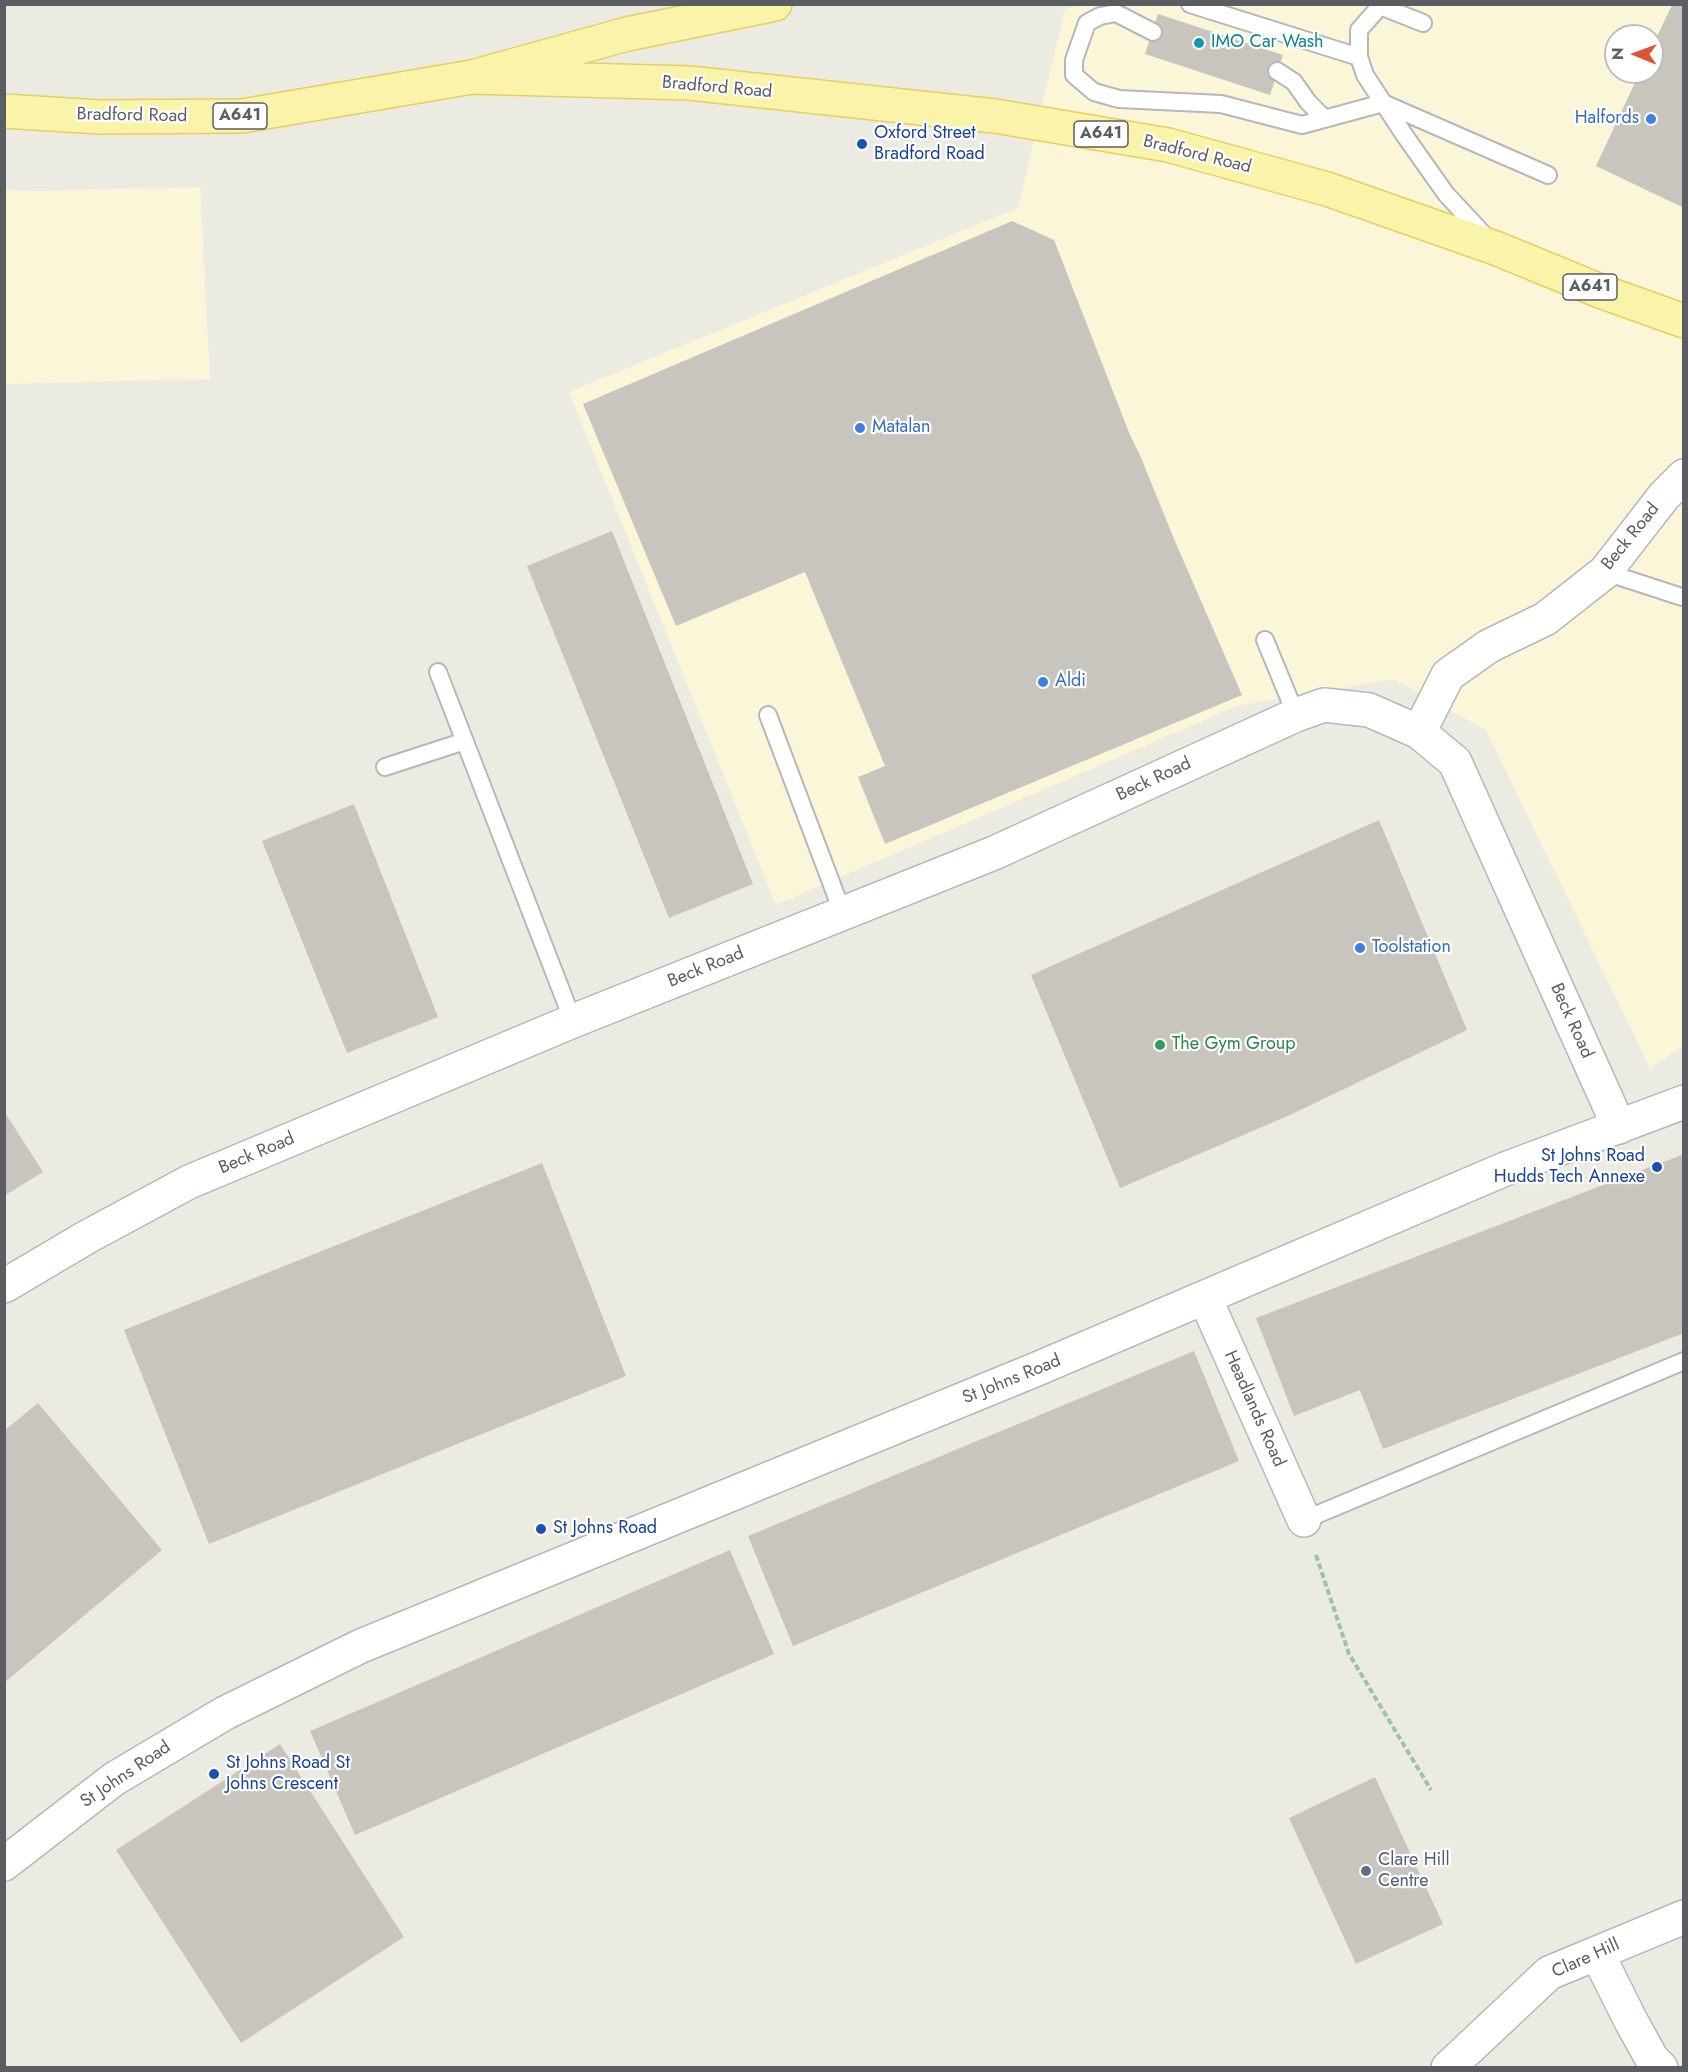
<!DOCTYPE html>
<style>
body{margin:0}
#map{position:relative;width:1688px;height:2072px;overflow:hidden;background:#ecebe2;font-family:Jost,sans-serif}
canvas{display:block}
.frame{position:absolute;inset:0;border:6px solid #5a5d62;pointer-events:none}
.north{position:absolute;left:1604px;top:24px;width:60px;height:60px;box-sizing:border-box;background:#fff;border:2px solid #bdbec0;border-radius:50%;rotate:271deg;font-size:16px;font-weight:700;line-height:24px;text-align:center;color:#5a5d62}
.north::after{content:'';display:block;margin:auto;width:21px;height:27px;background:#de5336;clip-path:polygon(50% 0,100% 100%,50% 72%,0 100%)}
</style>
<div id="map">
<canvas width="1688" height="2072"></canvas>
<div class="frame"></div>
<div class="north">N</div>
</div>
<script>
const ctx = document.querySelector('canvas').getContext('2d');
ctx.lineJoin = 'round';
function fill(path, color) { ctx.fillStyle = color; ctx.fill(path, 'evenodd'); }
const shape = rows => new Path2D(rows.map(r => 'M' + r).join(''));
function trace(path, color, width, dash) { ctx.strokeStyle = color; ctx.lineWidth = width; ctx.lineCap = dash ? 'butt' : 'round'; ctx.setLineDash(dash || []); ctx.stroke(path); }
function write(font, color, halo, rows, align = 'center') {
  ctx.font = font + ' Jost,sans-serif'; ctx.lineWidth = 4.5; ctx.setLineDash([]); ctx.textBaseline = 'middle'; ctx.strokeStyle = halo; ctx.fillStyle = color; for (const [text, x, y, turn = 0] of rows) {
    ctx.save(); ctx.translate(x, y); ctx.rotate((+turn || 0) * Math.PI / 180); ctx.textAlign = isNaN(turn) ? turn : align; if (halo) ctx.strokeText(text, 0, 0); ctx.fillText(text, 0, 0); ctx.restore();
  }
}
const commercial = shape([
 [1083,4,1683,5,1683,1046,1650,1068,1486,730,1394,679,1237,706,776,905,569,392,1018,208,1065,9],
 [1616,36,1652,36,1652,72,1616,72],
 [200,187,210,379,5,384,5,190,35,191]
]);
const building = shape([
 [1672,5,1684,5,1684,208,1596,166,1640,72,1652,72,1652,47],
 [1158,14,1283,55,1270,95,1145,54],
 [1012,221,1054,240,1130,435,1140,455,1174,539,1242,695,885,844,858,777,885,766,805,572,676,626,583,404],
 [612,531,753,884,669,918,527,566],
 [354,804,438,1017,347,1053,262,841],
 [1379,820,1467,1030,1290,1115,1120,1188,1031,975],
 [4,1111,43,1172,4,1196],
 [1684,1154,1684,1333,1383,1449,1360,1390,1294,1416,1256,1318],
 [542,1163,626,1376,209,1544,124,1330],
 [1194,1351,1239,1461,793,1646,748,1536],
 [38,1403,162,1550,4,1683,4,1431],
 [730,1550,774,1654,355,1835,310,1731],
 [280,1744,404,1937,241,2043,116,1850],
 [1375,1777,1443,1924,1356,1964,1289,1818]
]);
const path = shape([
 [1316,1555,1349,1654,1431,1790]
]);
const service = shape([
 [1190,4,1359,57],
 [1382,4,1359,30,1359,57,1365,75,1405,136,1446,194,1487,238],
 [1380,6,1423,23],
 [1153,32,1116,13,1100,16,1087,23,1074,60,1074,75,1094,92,1119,99,1221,104,1302,125,1383,103,1548,175],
 [1277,71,1294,82,1308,102,1325,119],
 [1605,572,1682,597],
 [1265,640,1296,715],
 [438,672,573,1021],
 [768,715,843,914],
 [385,767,465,741],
 [1304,1520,1684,1361]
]);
const minor = shape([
 [1419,732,1448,675,1489,646,1545,619,1605,572,1664,496,1684,476],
 [4,1286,87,1237,189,1182,573,1021,994,853,1296,715,1324,705,1369,710,1419,732,1455,762,1619,1127],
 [1205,1298,1304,1520],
 [1597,1953,1631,2021,1652,2059,1661,2068],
 [1448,2068,1549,1973,1684,1917]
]);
const tertiary = shape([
 [4,1864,114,1779,225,1713,361,1646,1037,1369,1505,1169,1684,1102]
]);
const primary = shape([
 [472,77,689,83,995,116,1168,145,1327,189,1498,249,1600,291,1684,321],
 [4,111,99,117,242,116,472,77,627,34,775,4]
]);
const markers = [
 [1199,43,6,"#0f9aa8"],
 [1651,119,6,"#3f7fe0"],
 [862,144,6,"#1a4fb4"],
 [860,428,6,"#3f7fe0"],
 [1043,682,6,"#3f7fe0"],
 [1360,948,6,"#3f7fe0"],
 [1160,1045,6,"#2e9e5b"],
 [1657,1167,6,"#1a4fb4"],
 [541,1529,6,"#1a4fb4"],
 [214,1774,6,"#1a4fb4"],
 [1366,1871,6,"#5c6f8a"]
];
const shields = [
 [240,116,54],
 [1101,134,54],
 [1590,287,54]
];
const shieldNames = [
 ["A641",240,116],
 ["A641",1101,134],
 ["A641",1590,287]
];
const cultureNames = [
 ["IMO Car Wash",1211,43]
];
const streetNames = [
 ["Bradford Road",717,88,5],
 ["Bradford Road",132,116,1],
 ["Bradford Road",1197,155,14],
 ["Beck Road",1631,537,-51],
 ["Beck Road",1154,780,-25],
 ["Beck Road",706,968,-22],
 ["Beck Road",1571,1021,66],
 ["Beck Road",257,1154,-23],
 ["St Johns Road",1012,1380,-22],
 ["Headlands Road",1254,1409,66],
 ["St Johns Road",126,1775,-34],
 ["Clare Hill",1586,1959,-24]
];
const shopNames = [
 ["Halfords",1639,119,"right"],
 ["Matalan",872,428],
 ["Aldi",1055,682],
 ["Toolstation",1372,948]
];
const transitNames = [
 ["Oxford Street",874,134],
 ["Bradford Road",874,155],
 ["St Johns Road",1645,1157,"right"],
 ["Hudds Tech Annexe",1645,1178,"right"],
 ["St Johns Road",553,1529],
 ["St Johns Road St",226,1764],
 ["Johns Crescent",226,1785]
];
const leisureNames = [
 ["The Gym Group",1172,1045]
];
const serviceNames = [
 ["Clare Hill",1378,1861],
 ["Centre",1378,1882]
];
fill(commercial, '#fbf6d8');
fill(building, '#c8c5bf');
trace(service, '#b5b7bc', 20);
trace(minor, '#b5b7bc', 36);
trace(tertiary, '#b5b7bc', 36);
trace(primary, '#e8ce5f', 36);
trace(path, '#9ac3a9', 4, [6, 3]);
trace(service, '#fff', 16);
trace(minor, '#fff', 33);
trace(tertiary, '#fff', 33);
trace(primary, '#faf4aa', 33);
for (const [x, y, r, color] of markers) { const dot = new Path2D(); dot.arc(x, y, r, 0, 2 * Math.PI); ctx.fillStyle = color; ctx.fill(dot); trace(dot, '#fff', 2); }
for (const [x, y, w] of shields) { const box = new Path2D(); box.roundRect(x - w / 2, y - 13, w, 26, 4.5); ctx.fillStyle = '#fff'; ctx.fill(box); trace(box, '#5a5d62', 1.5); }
write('bold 16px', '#5a5d62', null, shieldNames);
write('18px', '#0d838f', '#fff', cultureNames, 'left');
write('18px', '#5a5d62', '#fff', streetNames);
write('18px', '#366cbe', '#fff', shopNames, 'left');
write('18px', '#164399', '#fff', transitNames, 'left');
write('18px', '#27864d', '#fff', leisureNames, 'left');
write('18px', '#4e5e75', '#fff', serviceNames, 'left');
</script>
